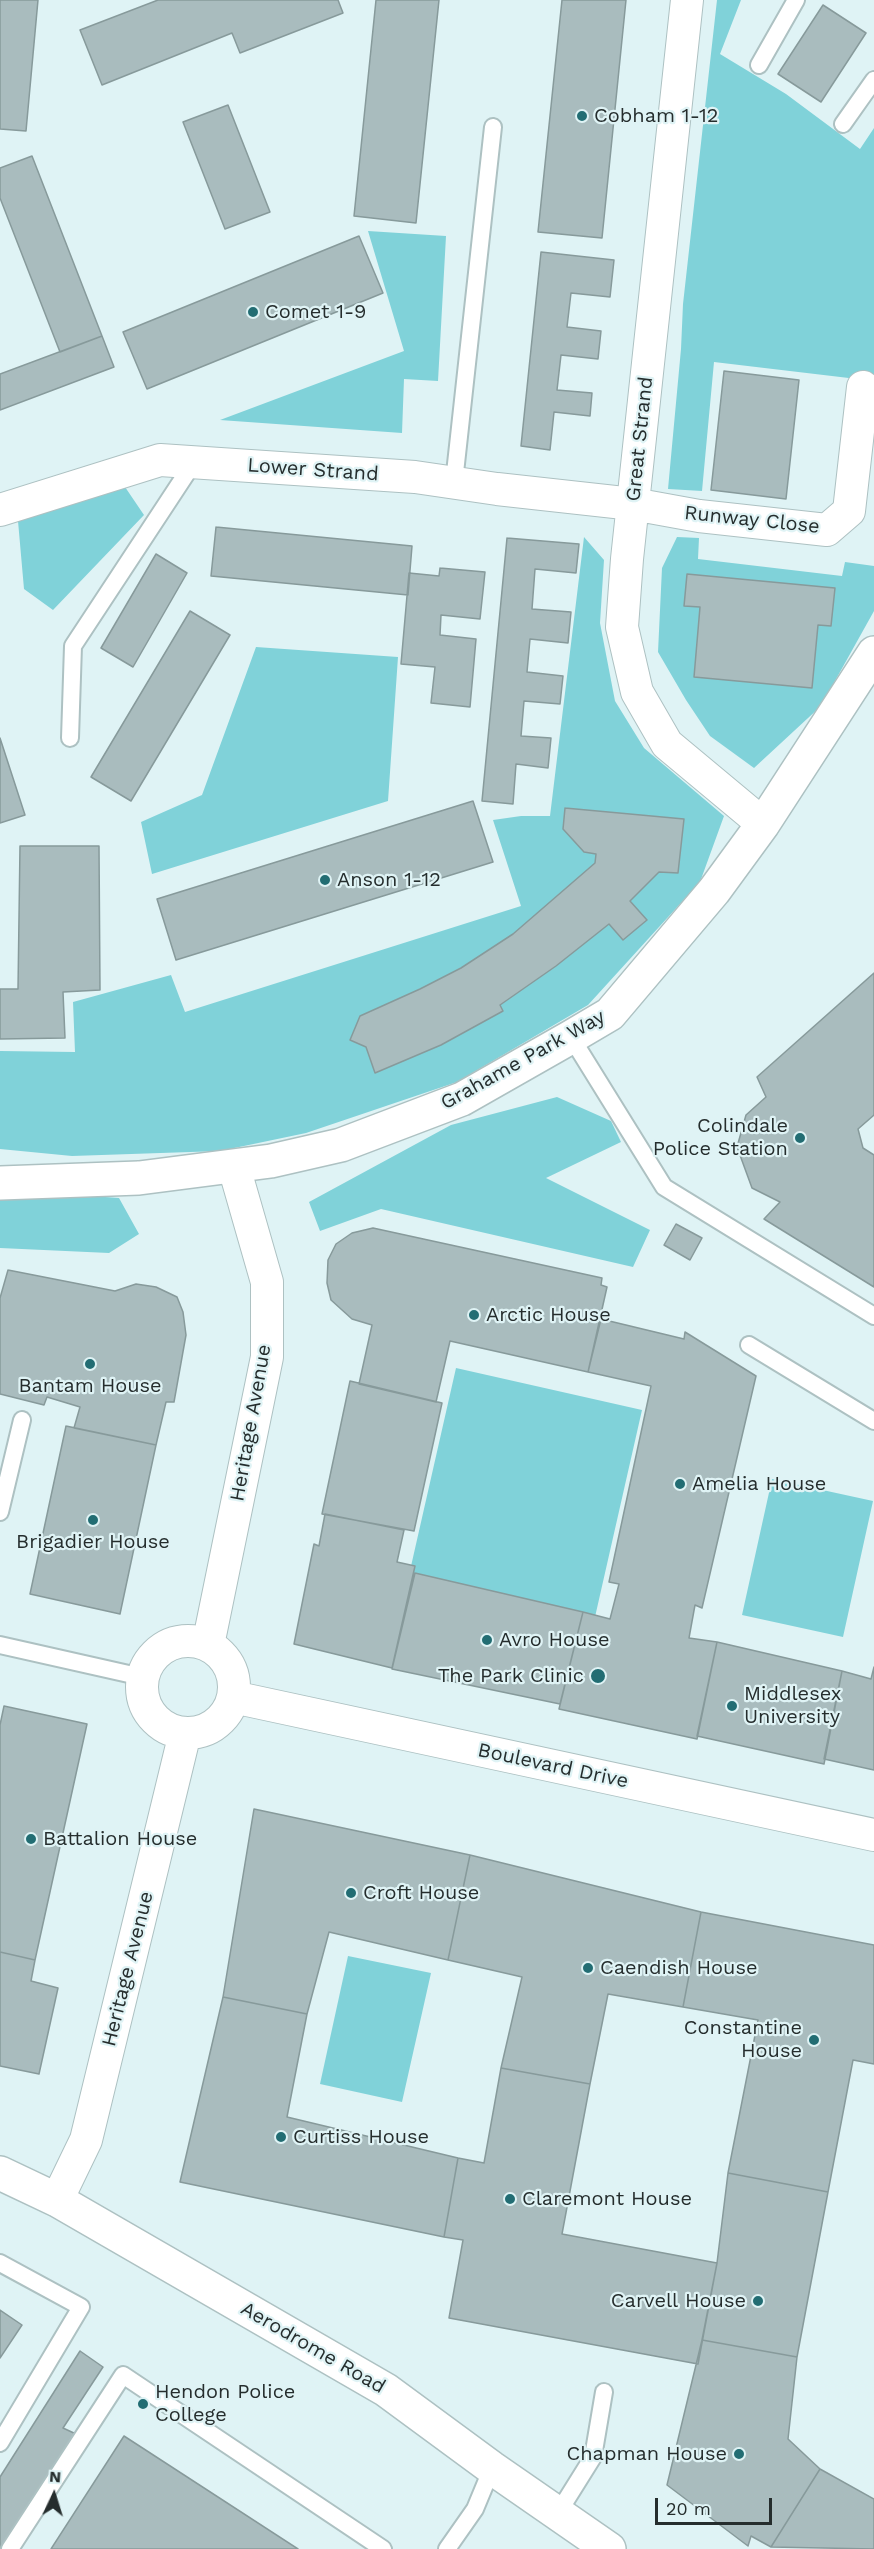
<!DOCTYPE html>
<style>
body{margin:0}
#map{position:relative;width:874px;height:2549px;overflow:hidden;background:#dff3f5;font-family:"Work Sans",sans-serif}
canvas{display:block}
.north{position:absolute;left:24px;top:2465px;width:60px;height:60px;-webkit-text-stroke:4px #dff3f5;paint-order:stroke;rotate:4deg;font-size:16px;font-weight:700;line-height:24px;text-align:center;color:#252d2d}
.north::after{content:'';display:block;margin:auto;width:21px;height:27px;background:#252d2d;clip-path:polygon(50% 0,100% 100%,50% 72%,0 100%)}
.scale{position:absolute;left:655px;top:2498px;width:117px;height:27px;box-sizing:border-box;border:3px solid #252d2d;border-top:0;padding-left:8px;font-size:18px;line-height:21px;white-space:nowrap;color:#252d2d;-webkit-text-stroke:4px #dff3f5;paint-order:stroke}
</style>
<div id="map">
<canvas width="874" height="2549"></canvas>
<div class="north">N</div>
<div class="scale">20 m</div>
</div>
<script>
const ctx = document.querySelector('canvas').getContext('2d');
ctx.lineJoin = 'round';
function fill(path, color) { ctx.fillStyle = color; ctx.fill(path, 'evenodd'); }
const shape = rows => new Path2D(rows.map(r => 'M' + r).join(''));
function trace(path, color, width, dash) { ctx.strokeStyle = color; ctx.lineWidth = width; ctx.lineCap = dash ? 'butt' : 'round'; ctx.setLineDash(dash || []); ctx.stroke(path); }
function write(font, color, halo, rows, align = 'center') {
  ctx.font = font + ' "Work Sans",sans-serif'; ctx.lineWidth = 4.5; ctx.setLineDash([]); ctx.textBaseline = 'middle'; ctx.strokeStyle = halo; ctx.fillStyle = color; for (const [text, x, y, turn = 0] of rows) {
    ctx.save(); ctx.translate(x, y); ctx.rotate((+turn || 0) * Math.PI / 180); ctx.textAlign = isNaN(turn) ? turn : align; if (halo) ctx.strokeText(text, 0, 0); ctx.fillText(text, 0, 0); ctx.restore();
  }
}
const green = shape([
 [717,0,741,0,720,54,786,94,860,149,874,128,874,381,714,362,702,491,668,489,681,349,683,304],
 [368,231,446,236,438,381,404,379,402,433,220,420,404,351],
 [123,484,144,515,53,610,24,589,18,521],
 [584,537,604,560,600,623,615,701,644,748,724,816,700,882,588,1005,457,1082,306,1133,220,1151,72,1156,0,1149,0,1051,75,1052,73,1002,171,975,185,1012,521,906,493,820,521,816,550,816],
 [677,537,699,538,698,559,842,576,845,562,874,566,874,611,821,706,754,768,710,736,686,700,658,652,662,568],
 [256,647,398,657,388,801,152,874,141,822,202,795],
 [557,1097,611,1121,621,1142,546,1178,650,1230,633,1267,381,1209,320,1231,309,1202,451,1125],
 [49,1193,119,1198,139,1234,109,1253,0,1248,0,1197],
 [456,1368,642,1410,595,1617,409,1575],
 [772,1479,873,1501,843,1637,742,1615],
 [348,1956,431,1973,402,2102,320,2084]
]);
const building = shape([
 [0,0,38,0,26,131,0,129,0,0],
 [158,0,338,0,343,13,240,53,232,33,102,85,80,30,158,0],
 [376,0,439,0,416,223,354,216,376,0],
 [562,0,626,0,602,238,538,232,562,0],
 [823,5,866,33,821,102,778,74,823,5],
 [228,105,270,212,225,229,183,122,228,105],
 [32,156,102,336,60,352,0,198,0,168,32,156],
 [359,236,383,293,147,389,123,332,359,236],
 [541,252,614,260,610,297,571,293,567,327,601,331,598,359,561,355,557,390,592,393,590,416,554,412,550,450,521,446,541,252],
 [102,336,114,367,0,410,0,374,102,336],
 [724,371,799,380,786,499,711,490,724,371],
 [216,527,412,546,408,595,211,576,216,527],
 [507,538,579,544,576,573,535,569,532,609,571,612,568,643,530,639,527,672,563,676,560,704,524,701,521,736,551,738,548,768,516,764,513,804,482,801,507,538],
 [156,554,187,573,133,667,101,648,156,554],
 [440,568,485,572,480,619,441,615,440,635,476,639,470,707,431,703,435,667,401,664,409,573,439,576,440,568],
 [687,574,835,588,831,626,818,625,812,688,694,677,700,607,684,606,687,574],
 [190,611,230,635,131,801,91,777,190,611],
 [0,738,25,815,0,823,0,738],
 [473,801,493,862,176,960,157,899,473,801],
 [565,808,684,819,678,873,659,872,630,901,647,920,623,940,609,924,556,966,500,1005,503,1011,441,1045,375,1073,366,1047,350,1040,360,1016,420,989,461,968,513,934,595,863,596,854,584,852,563,829,565,808],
 [20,846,99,846,100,990,63,992,65,1038,0,1039,0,989,18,989,20,846],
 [874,973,874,1115,858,1129,863,1148,874,1155,874,1287,764,1219,780,1202,752,1188,737,1147,746,1115,766,1097,757,1077,874,973],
 [676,1224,702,1238,690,1260,664,1245,676,1224],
 [373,1228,602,1278,601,1285,607,1287,588,1372,450,1341,436,1402,359,1384,372,1325,352,1319,331,1300,327,1283,328,1260,336,1244,352,1233,373,1228],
 [8,1270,115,1291,136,1284,156,1287,177,1297,183,1312,186,1335,174,1402,166,1402,156,1445,74,1428,80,1407,47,1397,44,1405,0,1394,0,1298,8,1270],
 [601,1319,684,1339,685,1332,756,1376,702,1608,695,1605,689,1638,717,1642,697,1739,559,1709,583,1612,610,1619,619,1584,609,1582,651,1386,588,1372,601,1319],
 [350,1381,442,1403,414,1531,322,1514,350,1381],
 [66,1426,156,1445,120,1614,30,1594,66,1426],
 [325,1514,404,1530,397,1562,415,1566,392,1668,294,1644,314,1544,319,1546,325,1514],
 [415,1573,583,1612,560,1704,392,1669,415,1573],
 [717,1642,842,1671,824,1764,697,1736,717,1642],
 [874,1667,874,1770,824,1759,842,1671,871,1679,874,1667],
 [4,1706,87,1724,35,1960,0,1952,0,1725,4,1706],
 [254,1809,470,1855,448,1960,329,1932,307,2014,223,1997,254,1809],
 [470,1855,701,1912,683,2007,608,1994,590,2084,501,2068,522,1977,448,1960,470,1855],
 [701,1912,874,1945,874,2064,853,2060,828,2192,728,2173,758,2020,683,2007,701,1912],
 [0,1952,35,1960,31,1981,58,1988,39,2074,0,2066,0,1952],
 [223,1997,307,2014,287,2117,458,2158,444,2237,180,2182,223,1997],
 [501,2068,590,2084,562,2234,717,2263,698,2364,449,2318,463,2240,444,2237,458,2158,484,2163,501,2068],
 [728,2173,828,2192,797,2357,702,2340,717,2263,728,2173],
 [0,2310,22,2325,0,2358,0,2310],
 [702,2340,797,2357,788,2439,820,2469,771,2547,751,2536,748,2546,667,2485,702,2340],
 [80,2351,103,2367,63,2428,76,2434,0,2548,0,2477,80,2351],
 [124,2436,298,2549,51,2549,124,2436],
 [820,2469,874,2499,874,2549,771,2547,820,2469]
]);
const service = shape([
 [759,65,796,0],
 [843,124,874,80],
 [454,482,493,127],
 [70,738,73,646,194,462],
 [571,1037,664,1187,874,1316],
 [749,1345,874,1421],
 [0,1512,22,1420],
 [0,1645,142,1677],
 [0,2263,81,2307,0,2443],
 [558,2513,593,2457,604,2392],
 [10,2549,123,2375,383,2549],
 [447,2549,475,2509,492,2468]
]);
const minor = shape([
 [687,0,627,559,622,627,637,692,667,744,763,824],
 [0,510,160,460,415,477,497,489,633,504,699,516,827,530,849,511,863,387],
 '142 1687a46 46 0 1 1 92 0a46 46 0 1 1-92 0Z',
 [208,1645,267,1357,267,1282,234,1167],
 [233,1697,874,1835],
 [57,2200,86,2140,185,1733]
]);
const tertiary = shape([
 [0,1183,139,1178,271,1161,341,1145,462,1099,571,1037,610,1014,714,891,763,824,874,653],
 [0,2173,57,2200,386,2390,492,2468,609,2549]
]);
const markers = [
 [582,116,6,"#226d73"],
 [253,312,6,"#226d73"],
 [325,880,6,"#226d73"],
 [800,1138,6,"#226d73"],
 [474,1315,6,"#226d73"],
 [90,1364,6,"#226d73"],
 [680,1484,6,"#226d73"],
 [93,1520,6,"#226d73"],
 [487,1640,6,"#226d73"],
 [598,1676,8,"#226d73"],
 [732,1706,6,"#226d73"],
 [31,1839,6,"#226d73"],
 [351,1893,6,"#226d73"],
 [588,1968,6,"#226d73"],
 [814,2040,6,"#226d73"],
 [281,2137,6,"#226d73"],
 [510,2199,6,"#226d73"],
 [758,2301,6,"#226d73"],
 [143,2404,6,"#226d73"],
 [739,2454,6,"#226d73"]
];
const poiNames = [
 ["Cobham 1-12",594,116],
 ["Comet 1-9",265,312],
 ["Anson 1-12",337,880],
 ["Colindale",788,1126,"right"],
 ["Police Station",788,1149,"right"],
 ["Arctic House",486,1315],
 ["Bantam House",90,1386,"center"],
 ["Amelia House",692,1484],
 ["Brigadier House",93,1542,"center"],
 ["Avro House",499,1640],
 ["The Park Clinic",584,1676,"right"],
 ["Middlesex",744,1694],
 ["University",744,1717],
 ["Battalion House",43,1839],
 ["Croft House",363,1893],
 ["Caendish House",600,1968],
 ["Constantine",802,2028,"right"],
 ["House",802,2051,"right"],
 ["Curtiss House",293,2137],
 ["Claremont House",522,2199],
 ["Carvell House",746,2301,"right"],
 ["Hendon Police",155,2392],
 ["College",155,2415],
 ["Chapman House",727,2454,"right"]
];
const streetNames = [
 ["Great Strand",640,439,-84],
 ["Lower Strand",313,470,4],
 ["Runway Close",752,520,6],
 ["Grahame Park Way",523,1060,-29],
 ["Heritage Avenue",251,1423,-80],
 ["Boulevard Drive",553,1766,12],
 ["Heritage Avenue",128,1969,-76],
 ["Aerodrome Road",313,2348,30]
];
fill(green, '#80d2d9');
fill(building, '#a9bcbe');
trace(building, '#879a9b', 1.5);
trace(service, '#adc1c2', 20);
trace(minor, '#adc1c2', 34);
trace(tertiary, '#adc1c2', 36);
trace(service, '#fff', 16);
trace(minor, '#fff', 32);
trace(tertiary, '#fff', 33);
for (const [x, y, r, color] of markers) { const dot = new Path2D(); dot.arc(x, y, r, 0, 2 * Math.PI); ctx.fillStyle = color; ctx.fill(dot); trace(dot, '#dff3f5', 2); }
write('20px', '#252d2d', '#dff3f5', poiNames, 'left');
write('20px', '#252d2d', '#dff3f5', streetNames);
</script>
